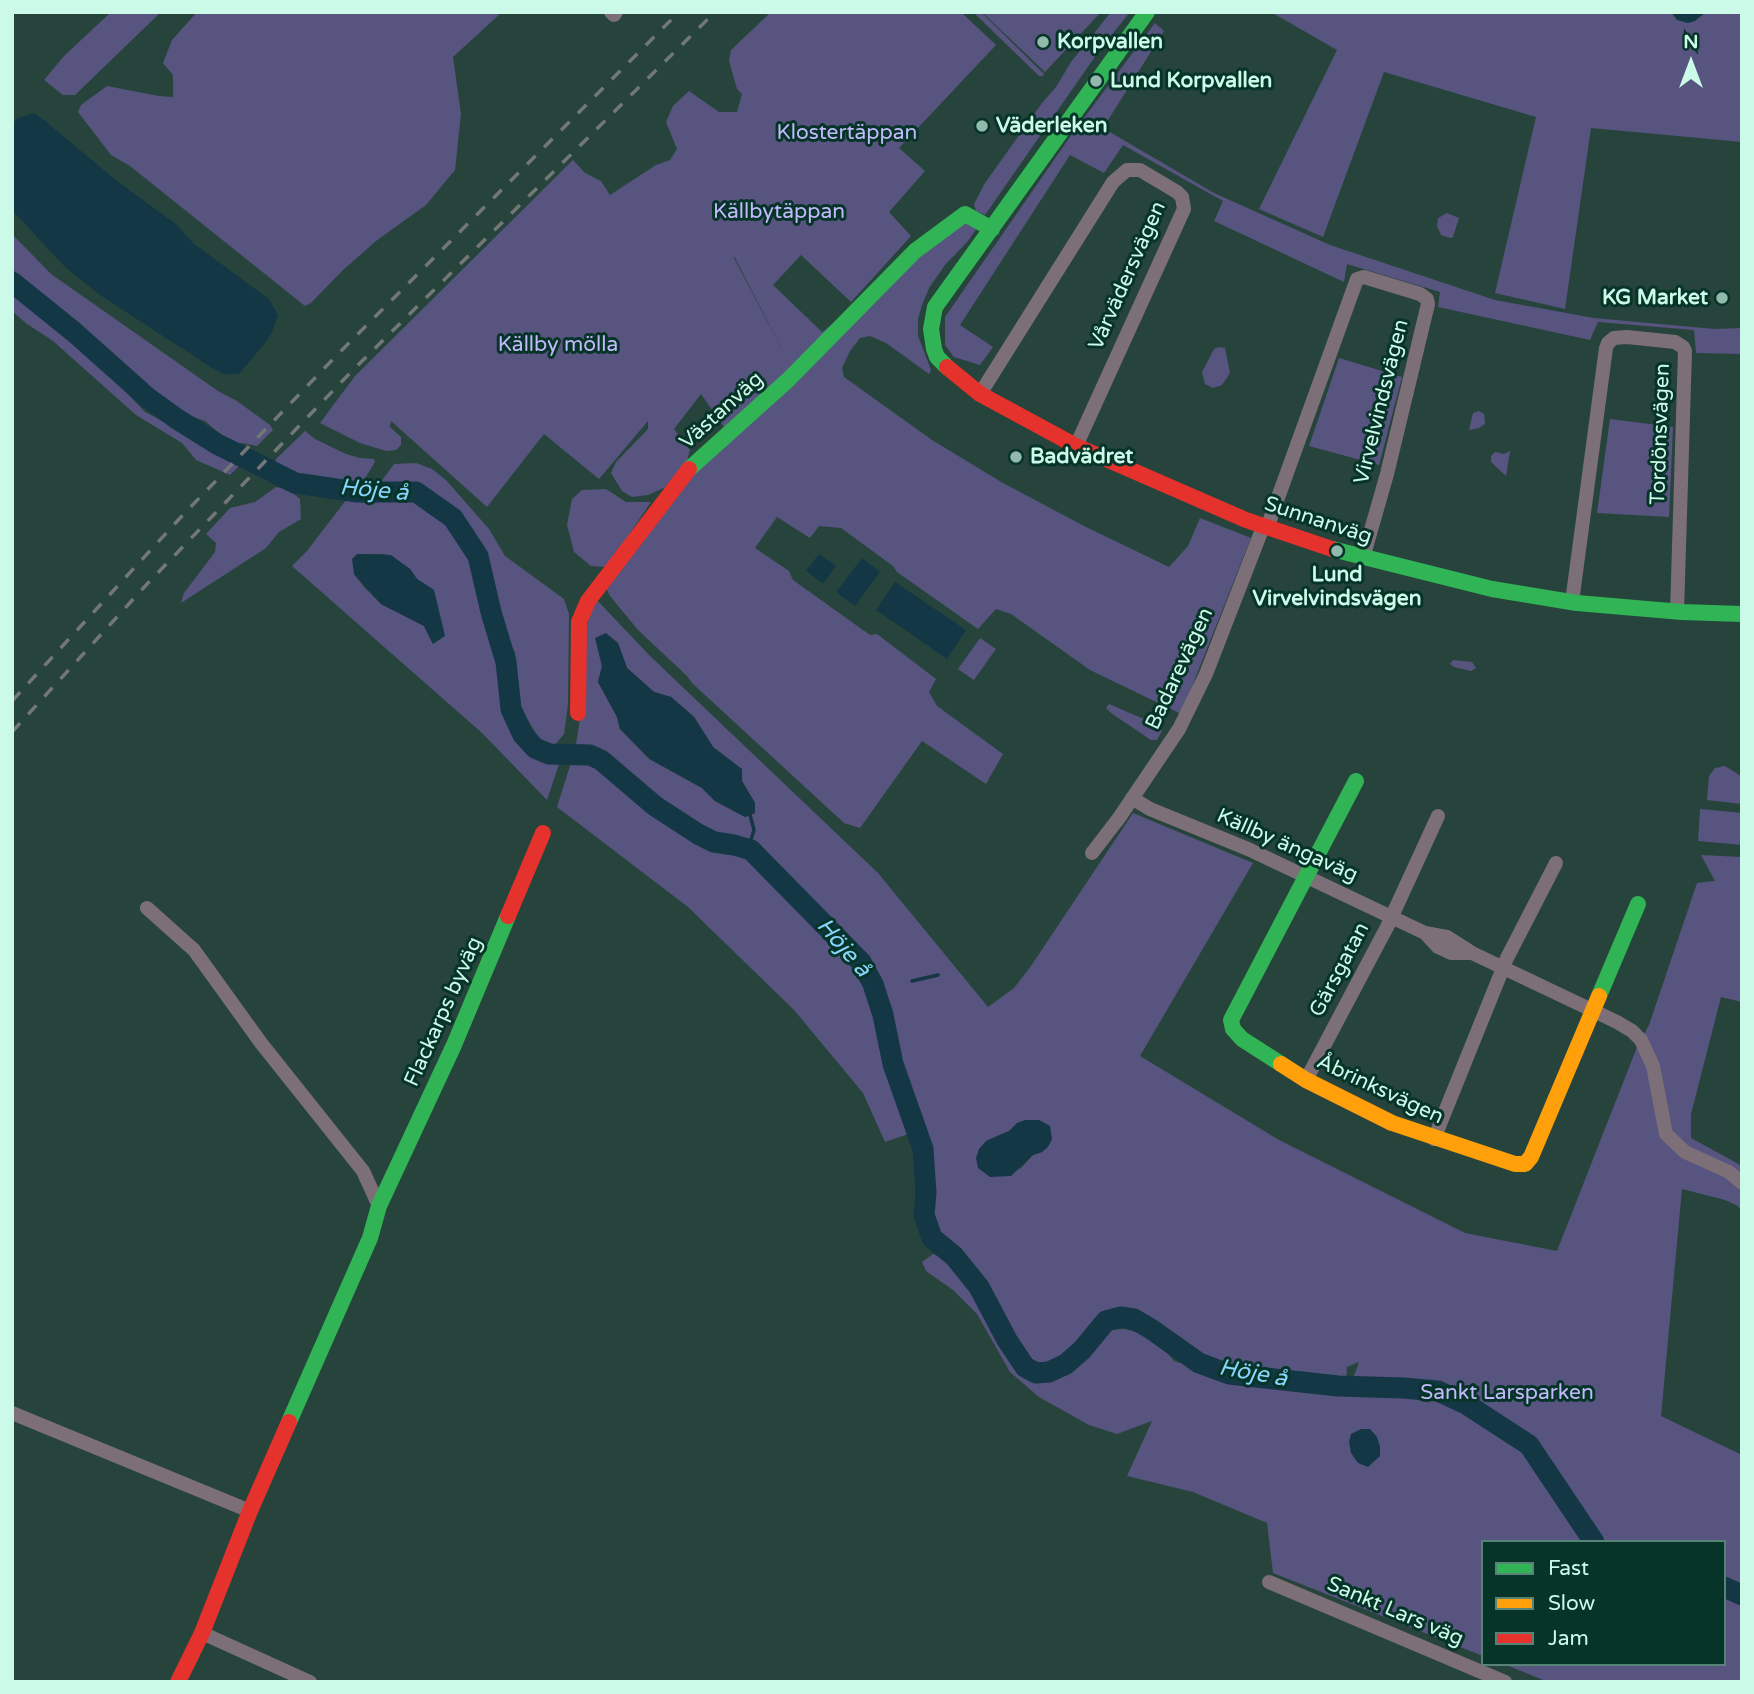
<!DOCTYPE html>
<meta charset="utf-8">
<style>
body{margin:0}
#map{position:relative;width:1754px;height:1694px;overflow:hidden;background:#27443c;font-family:"Varela Round",sans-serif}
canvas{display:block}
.frame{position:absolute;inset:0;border:14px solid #ccfae9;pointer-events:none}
.legend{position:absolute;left:1481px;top:1540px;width:245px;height:126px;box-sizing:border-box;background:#073428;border:2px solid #568375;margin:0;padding:9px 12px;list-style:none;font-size:21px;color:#ccfae9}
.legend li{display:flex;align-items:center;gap:14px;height:35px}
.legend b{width:35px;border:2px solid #568375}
.north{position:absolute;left:1656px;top:28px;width:70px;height:70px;-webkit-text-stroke:5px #073428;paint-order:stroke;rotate:0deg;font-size:19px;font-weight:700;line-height:28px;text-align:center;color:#ccfae9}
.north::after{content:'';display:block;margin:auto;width:24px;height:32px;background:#ccfae9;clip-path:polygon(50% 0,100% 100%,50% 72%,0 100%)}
</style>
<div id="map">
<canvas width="1754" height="1694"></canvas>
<div class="frame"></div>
<ul class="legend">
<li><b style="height:9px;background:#30b455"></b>Fast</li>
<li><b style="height:9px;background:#ff9f0a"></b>Slow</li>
<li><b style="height:9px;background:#e5322d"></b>Jam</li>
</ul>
<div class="north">N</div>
</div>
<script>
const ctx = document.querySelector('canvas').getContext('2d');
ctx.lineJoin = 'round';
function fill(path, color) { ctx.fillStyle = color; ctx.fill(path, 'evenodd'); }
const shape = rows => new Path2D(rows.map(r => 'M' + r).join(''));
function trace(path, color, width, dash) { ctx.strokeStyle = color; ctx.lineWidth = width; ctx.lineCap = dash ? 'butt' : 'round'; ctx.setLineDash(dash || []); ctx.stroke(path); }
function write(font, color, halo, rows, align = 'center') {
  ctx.font = font + ' "Varela Round",sans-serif'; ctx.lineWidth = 6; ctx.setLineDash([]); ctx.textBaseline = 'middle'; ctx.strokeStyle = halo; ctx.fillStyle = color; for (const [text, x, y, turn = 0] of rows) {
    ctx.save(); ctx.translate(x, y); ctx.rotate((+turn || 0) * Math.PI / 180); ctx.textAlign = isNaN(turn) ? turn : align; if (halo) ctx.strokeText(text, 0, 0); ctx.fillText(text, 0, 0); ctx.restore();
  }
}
const green = shape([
 [111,12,161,12,75,95,63,95,44,80,64,56],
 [197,12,502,12,453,57,461,114,455,170,426,205,376,241,342,271,311,303,305,306,130,166,111,155,78,112,81,105,107,86,159,96,173,97,173,75,163,63,172,40],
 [771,12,961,12,996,45,899,148,925,171,889,212,911,236,851,302,801,255,773,285,822,332,883,286,962,221,977,228,968,241,945,265,929,288,922,305,918,319,918,336,931,370,929,374,886,343,870,336,860,338,850,351,842,368,844,377,932,440,1003,483,1084,526,1169,567,1188,546,1200,518,1251,538,1181,714,1090,670,1011,614,996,609,978,629,897,572,893,566,841,528,819,526,810,538,777,517,755,548,789,571,793,580,870,635,877,634,936,679,929,692,937,706,1003,754,986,784,922,741,860,828,844,823,692,683,687,676,638,630,610,596,605,586,724,427,701,394,674,429,690,450,687,461,666,487,648,495,632,497,622,491,611,473,616,462,648,429,648,421,599,479,544,434,487,507,391,421,390,427,401,437,401,445,396,450,386,451,360,443,320,423,355,376,573,160,585,173,601,181,610,195,656,165,670,160,677,149,666,122,673,106,689,91,719,112,737,112,742,94,737,89,729,61,731,50],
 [734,256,789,363,734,258],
 [973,12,981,12,1044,74,1043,76,1039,76],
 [982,12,1101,12,1045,72],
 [1111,12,1130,12,1101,48,985,215,976,211,974,204,985,183,1042,103,1056,87,1071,62],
 [1271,12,1742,12,1742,142,1591,128,1565,309,1495,293,1536,117,1384,72,1323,237,1259,209,1337,50],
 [1155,23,1164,31,1103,128,1214,193,1330,245,1495,300,1594,318,1715,329,1742,328,1742,354,1696,353,1694,330,1598,322,1590,340,1438,307,1440,292,1347,264,1344,282,1214,221,1223,201,1123,145,1104,173,1070,155,960,325,993,347,980,365,954,357,945,345,945,317,1072,134],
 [1447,213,1459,218,1453,237,1450,238,1441,235,1437,226,1438,218],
 [12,234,51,274,218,391,237,401,270,425,273,430,257,446,242,443,232,444,205,421,179,412,168,401,152,393,125,365,36,292,12,269],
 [12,292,50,326,91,355,145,412,242,463,230,475,196,460,182,443,136,415,53,341,27,324,12,311],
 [1219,347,1225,348,1230,373,1222,385,1213,388,1205,384,1202,372,1214,349],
 [1339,358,1402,377,1379,465,1309,446],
 [1479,411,1484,414,1485,424,1479,428,1469,430,1473,413],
 [1610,419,1673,427,1669,517,1597,513],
 [305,431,315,439,346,454,360,458,374,459,375,462,364,480,352,485,280,470,275,465,276,459],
 [1510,451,1506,476,1491,462,1491,456,1495,452,1504,454],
 [416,463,432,469,446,480,489,529,505,556,564,599,569,614,568,704,564,734,555,745,540,740,523,712,517,696,515,652,507,641,499,621,482,553,473,532,450,504,437,495,403,484,384,485,380,483,394,464],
 [276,487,289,490,300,499,301,519,279,532,266,548,181,603,184,593,215,552,216,543,206,534,230,508,255,502],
 [606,489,626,502,651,502,607,567,591,566,574,552,567,525,572,499,582,490],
 [391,496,425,503,455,529,464,546,474,571,496,652,502,703,510,727,521,745,534,756,559,764,547,800,482,733,292,566,307,551,346,500],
 [357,554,385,554,410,569,417,579,434,590,437,604,433,644,424,626,381,604,364,587,354,574],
 [595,598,650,656,878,873,988,1007,1014,988,1031,966,1133,813,1253,863,1140,1056,1279,1140,1465,1233,1557,1251,1637,1047,1649,1025,1697,883,1715,881,1701,855,1742,857,1742,1002,1721,997,1691,1114,1691,1138,1742,1166,1742,1212,1738,1206,1725,1200,1682,1189,1661,1416,1742,1455,1742,1682,1548,1682,1504,1664,1724,1664,1724,1542,1483,1542,1483,1656,1273,1573,1267,1523,1193,1492,1127,1476,1152,1421,1117,1434,1089,1425,1039,1397,1010,1372,977,1314,953,1290,926,1271,922,1262,933,1254,949,1260,965,1279,1021,1373,1034,1380,1052,1381,1070,1374,1108,1330,1125,1329,1154,1337,1174,1361,1179,1363,1181,1360,1225,1382,1350,1387,1359,1362,1347,1367,1346,1380,1230,1366,1199,1356,1157,1322,1135,1314,1118,1312,1102,1317,1079,1346,1064,1360,1048,1366,1035,1366,1028,1362,1011,1338,984,1284,958,1253,938,1235,929,1215,931,1191,928,1147,911,1133,885,1142,863,1093,794,1010,688,907,557,807,575,750,581,713,579,653],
 [596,639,618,643,627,668,654,692,671,697,694,717,713,747,741,769,742,781,755,803,755,813,745,817,715,801,702,788,649,759,620,729,617,717,598,682,602,666],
 [1009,1131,1042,1152,1033,1155,1020,1169,986,1141],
 [980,638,996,649,974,680,958,669],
 [1453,660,1472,662,1476,668,1471,671,1454,667,1450,664],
 [1109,704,1160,726,1162,731,1157,740,1151,740,1111,713,1106,708],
 [1725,766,1741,776,1742,804,1707,800,1709,776,1715,768],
 [1700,809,1742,813,1742,845,1698,841]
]);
const water = shape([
 [1671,12,1706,12,1695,21,1688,23,1677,20],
 [34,113,44,120,117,181,176,224,193,243,269,299,278,315,273,330,266,342,239,374,223,374,212,368,100,295,65,267,12,210,12,124,18,118],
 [357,554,391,555,410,569,417,579,434,590,445,636,433,644,424,626,381,604,354,574,352,559],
 [819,554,836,566,823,584,806,571],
 [862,558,880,572,855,606,836,592],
 [895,582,966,630,947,659,876,610],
 [606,633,618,643,627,668,654,692,671,697,694,717,713,747,742,769,742,781,755,803,755,813,745,817,715,801,702,788,650,759,620,729,617,717,598,682,602,666,595,638],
 [1025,1120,1039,1120,1050,1126,1052,1139,1048,1147,1042,1152,1033,1155,1011,1176,990,1177,978,1168,976,1158,979,1149,986,1141,1009,1131,1017,1123],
 [1361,1429,1370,1429,1377,1437,1380,1447,1380,1456,1368,1467,1358,1463,1351,1453,1349,1442,1351,1434]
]);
const stream = shape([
 [748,849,754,830,750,815],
 [912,981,938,975]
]);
const river = shape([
 [12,282,74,332,148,398,177,419,217,444,295,483,357,492,416,492,453,518,478,556,491,612,506,662,511,709,523,735,535,748,549,754,590,755,601,760,655,806,698,834,714,842,734,845,751,850,861,962,873,984,883,1015,893,1064,923,1149,926,1193,924,1215,932,1238,954,1256,979,1287,1007,1340,1025,1367,1036,1373,1049,1372,1066,1364,1082,1350,1106,1321,1121,1317,1134,1319,1151,1329,1199,1363,1229,1374,1338,1386,1403,1388,1438,1391,1466,1404,1529,1445,1594,1542],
 [1724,1587,1742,1595]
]);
const street = shape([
 [611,12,614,15,616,12],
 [980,394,1113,182,1127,170,1140,170,1177,192,1182,197,1184,209,1076,446],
 [1267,528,1357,279,1364,277,1420,294,1427,299,1428,304,1387,474,1363,558],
 [1572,602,1606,348,1608,343,1614,338,1627,337,1675,342,1683,347,1685,351,1677,612],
 [1132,798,1150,809,1248,849,1425,933,1447,937,1472,953,1617,1022,1632,1031,1641,1040,1653,1066,1666,1134,1685,1152,1729,1172,1742,1183],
 [1092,853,1119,818,1179,729,1206,674,1263,527],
 [147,908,194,950,261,1043,363,1171,379,1206],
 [1425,933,1438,947,1451,953,1472,953],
 [1306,1080,1387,927,1438,816],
 [1434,1139,1507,958,1556,863],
 [12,1413,250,1511],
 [1269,1582,1505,1682],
 [202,1633,310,1682]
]);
const fast = shape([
 [947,367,937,357,934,349,931,329,935,307,1147,12],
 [689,469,788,380,915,251,965,214,992,229],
 [1332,549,1492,589,1577,603,1682,612,1742,614],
 [1599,996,1638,904],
 [1281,1064,1242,1039,1233,1029,1231,1020,1356,781],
 [289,1422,370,1238,379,1206,454,1045,508,916]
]);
const slow = shape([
 [1281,1064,1306,1080,1392,1123,1515,1164,1525,1164,1531,1157,1599,996]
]);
const jam = shape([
 [947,367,980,394,1076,446,1246,520,1332,549],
 [578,713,579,622,588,601,689,469],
 [508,916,543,833],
 [178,1682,202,1633,250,1511,289,1422]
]);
const rail = shape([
 [12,701,181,517,339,353,679,12],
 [12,732,148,583,352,371,715,12]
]);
const markers = [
 [1043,42,7,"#92baac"],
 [1096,81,7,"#92baac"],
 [982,126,7,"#92baac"],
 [1722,298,7,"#92baac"],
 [1016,457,7,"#92baac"],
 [1337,551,7,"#92baac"]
];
const poiNames = [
 ["Korpvallen",1057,42],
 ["Lund Korpvallen",1110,81],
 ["Väderleken",996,126],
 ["KG Market",1708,298,"right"],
 ["Badvädret",1030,457],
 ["Lund",1337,575,"center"],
 ["Virvelvindsvägen",1337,599,"center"]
];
const parkNames = [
 ["Klostertäppan",847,133],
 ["Källbytäppan",779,212],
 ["Källby mölla",558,345],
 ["Sankt Larsparken",1507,1393]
];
const streetNames = [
 ["Vårvädersvägen",1128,276,-66],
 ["Virvelvindsvägen",1382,402,-76],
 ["Västanväg",722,411,-42],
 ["Tordönsvägen",1661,434,-88],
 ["Sunnanväg",1318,521,18],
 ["Badarevägen",1180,669,-65],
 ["Källby ängaväg",1287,846,24],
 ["Gärsgatan",1340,970,-62],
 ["Flackarps byväg",444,1012,-66],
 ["Åbrinksvägen",1380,1090,25],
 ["Sankt Lars väg",1395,1612,23]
];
const waterNames = [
 ["Höje å",374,491,5],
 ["Höje å",843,948,49],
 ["Höje å",1253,1374,10]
];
fill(green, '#57547f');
fill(water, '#143745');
trace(stream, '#143745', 3.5);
trace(river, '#143745', 21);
trace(street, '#7d6f77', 14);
trace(fast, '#30b455', 16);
trace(slow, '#ff9f0a', 16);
trace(jam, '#e5322d', 16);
trace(rail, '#737778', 3.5, [12, 12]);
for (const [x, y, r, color] of markers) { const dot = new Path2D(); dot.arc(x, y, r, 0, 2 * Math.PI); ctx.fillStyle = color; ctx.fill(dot); trace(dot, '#073428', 2.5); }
write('bold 21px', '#ccfae9', '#073428', poiNames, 'left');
write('21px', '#c2b9fb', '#073428', parkNames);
write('21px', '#ccfae9', '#073428', streetNames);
write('italic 23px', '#88d5fb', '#073428', waterNames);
</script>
